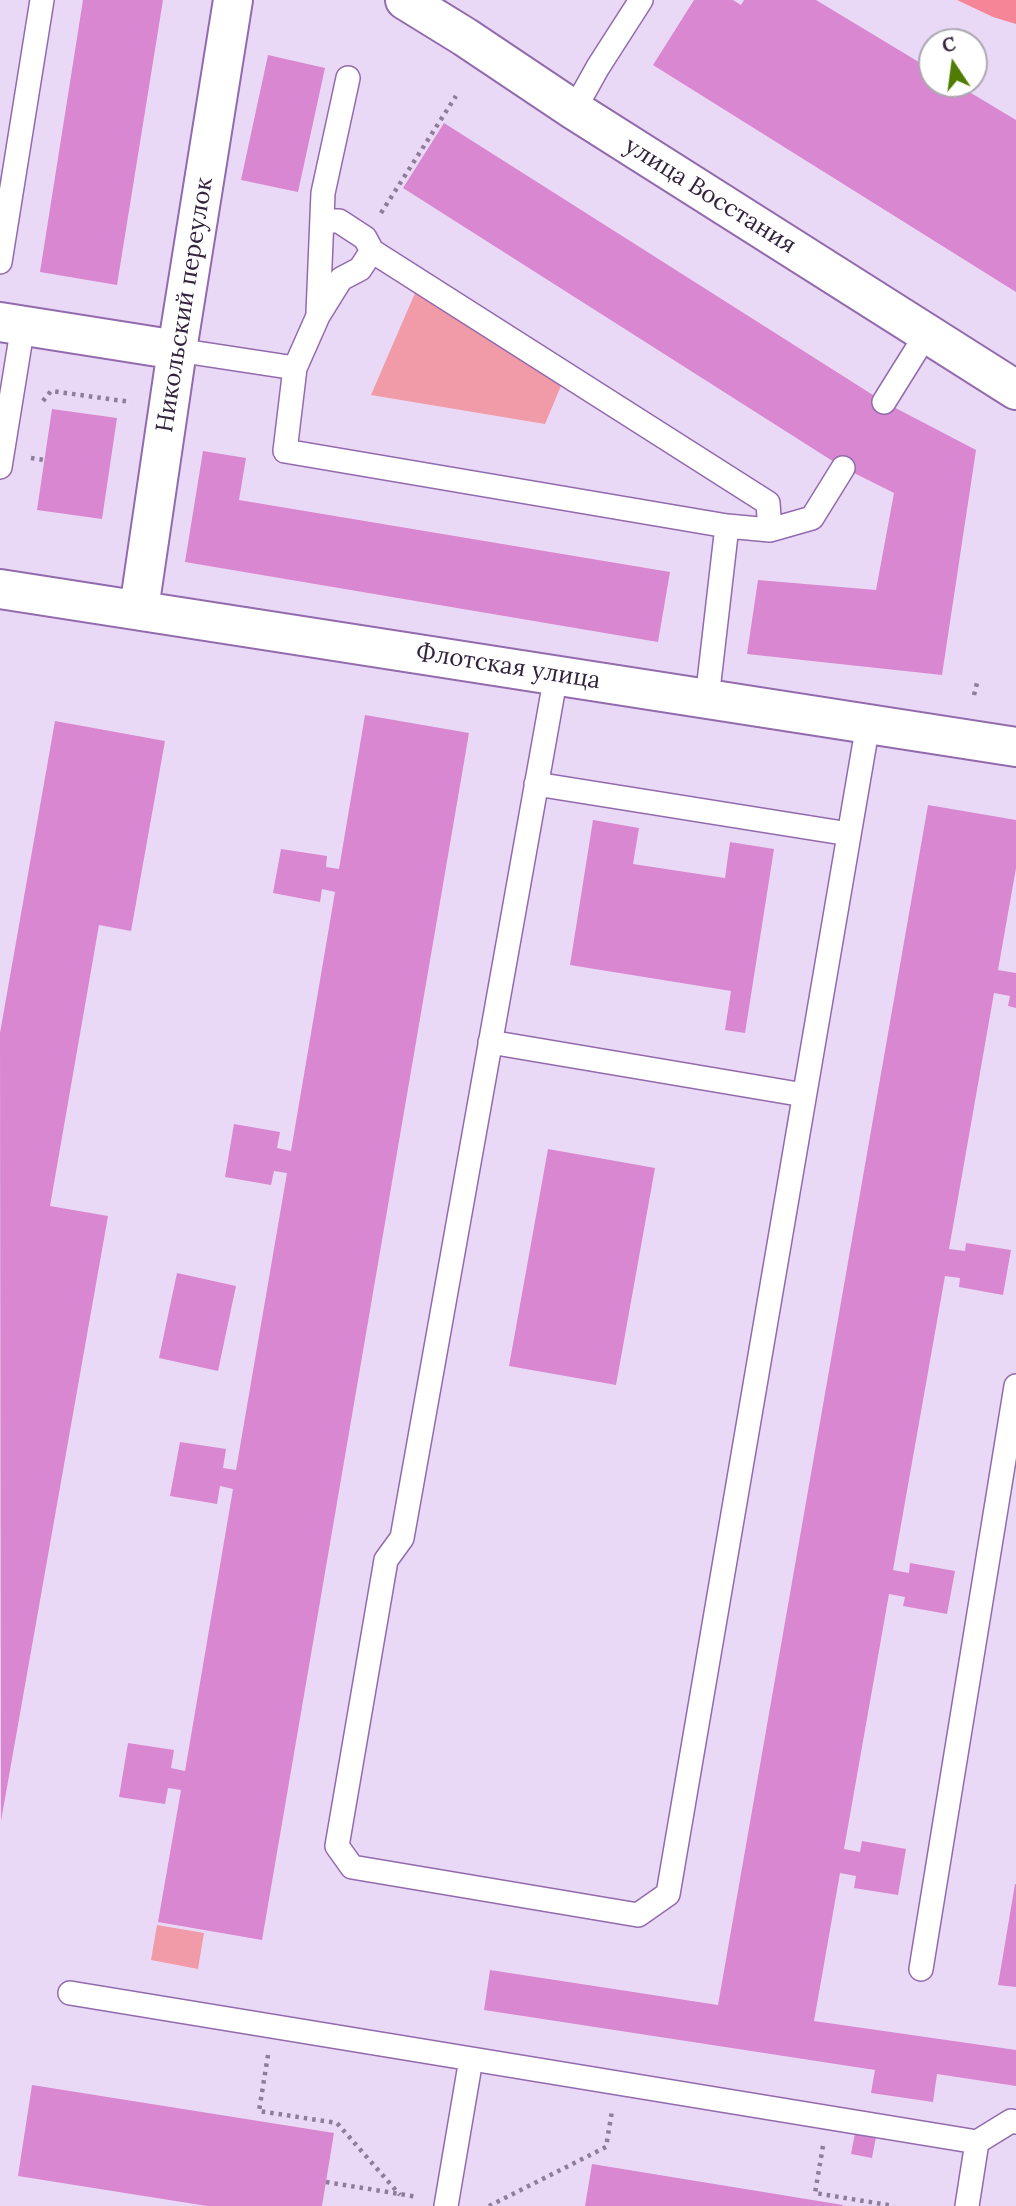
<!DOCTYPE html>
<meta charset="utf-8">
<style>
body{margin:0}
#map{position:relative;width:1016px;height:2206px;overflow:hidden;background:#ead9f6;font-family:Lora,serif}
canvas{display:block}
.north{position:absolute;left:918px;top:28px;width:70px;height:70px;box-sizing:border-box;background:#fff;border:2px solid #ada7b2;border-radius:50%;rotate:347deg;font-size:19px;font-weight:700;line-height:28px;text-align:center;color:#33233e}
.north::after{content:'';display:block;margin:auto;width:24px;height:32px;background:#4f7d04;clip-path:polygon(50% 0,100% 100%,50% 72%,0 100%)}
</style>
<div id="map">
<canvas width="1016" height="2206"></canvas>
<div class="north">С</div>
</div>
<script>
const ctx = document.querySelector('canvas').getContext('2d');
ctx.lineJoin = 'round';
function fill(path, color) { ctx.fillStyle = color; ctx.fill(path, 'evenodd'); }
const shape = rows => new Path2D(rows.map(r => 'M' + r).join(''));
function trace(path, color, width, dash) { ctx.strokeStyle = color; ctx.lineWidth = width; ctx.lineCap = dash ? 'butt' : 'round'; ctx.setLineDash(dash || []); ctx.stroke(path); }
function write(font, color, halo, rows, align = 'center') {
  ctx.font = font + ' Lora,serif'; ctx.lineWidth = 5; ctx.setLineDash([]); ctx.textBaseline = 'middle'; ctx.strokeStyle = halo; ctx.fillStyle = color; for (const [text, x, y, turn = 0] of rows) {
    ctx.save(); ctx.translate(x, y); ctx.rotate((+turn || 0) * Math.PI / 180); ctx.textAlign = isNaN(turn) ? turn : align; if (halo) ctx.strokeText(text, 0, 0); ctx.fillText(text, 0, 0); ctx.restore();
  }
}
const green = shape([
 [415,293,563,381,545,424,371,395],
 [157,1925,204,1933,198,1969,151,1960]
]);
const forest = shape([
 [957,0,1016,0,1016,24,993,17]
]);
const building = shape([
 [83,0,163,0,117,285,40,272],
 [694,0,733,0,741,5,744,0,816,0,932,70,932,84,956,84,1016,120,1016,292,653,65],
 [268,55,325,68,298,192,241,180],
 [444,123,884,402,976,450,942,675,747,654,758,580,876,590,894,493,842,467,403,188],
 [52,409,117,418,102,519,37,510],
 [203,451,246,458,239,500,670,572,658,642,185,562],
 [365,715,469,733,262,1940,158,1922,181,1790,168,1788,165,1804,119,1797,128,1743,174,1750,171,1768,185,1771,233,1489,220,1486,217,1504,170,1496,180,1442,226,1449,223,1468,236,1470,287,1173,274,1171,271,1185,225,1177,234,1124,280,1132,277,1148,291,1151,335,892,322,889,320,902,273,893,281,849,327,856,326,867,339,869],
 [55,721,165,741,131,931,99,925,50,1206,108,1216,1,1821,0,1033],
 [928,805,1016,820,1016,868,998,970,1016,973,1016,1008,1008,1006,1010,996,994,993,949,1249,965,1251,966,1243,1011,1250,1003,1295,959,1287,960,1278,945,1276,893,1570,909,1573,910,1563,955,1571,947,1614,903,1606,905,1597,889,1594,844,1849,860,1852,862,1841,906,1849,898,1895,854,1888,856,1876,840,1873,814,2021,1016,2050,1016,2086,937,2074,933,2102,871,2093,875,2070,484,2010,490,1970,718,2005],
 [593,820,639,828,633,864,725,878,730,842,774,849,745,1033,725,1030,731,991,570,965],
 [548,1149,655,1168,616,1385,509,1366],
 [177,1273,236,1286,218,1371,159,1358],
 [1015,1884,1016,1884,1016,1987,998,1985],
 [32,2085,334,2133,322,2206,207,2206,18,2176],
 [855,2133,876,2137,872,2158,851,2154],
 [592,2164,843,2205,842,2206,585,2206]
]);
const path = shape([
 [381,213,456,96],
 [43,401,51,391,131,402],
 [31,458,44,460],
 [974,695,978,679],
 [268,2055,259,2111,337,2123,400,2195],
 [823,2146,815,2193,894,2206],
 [326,2182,418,2197],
 [489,2206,606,2147,612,2111]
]);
const service = shape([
 [574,110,598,67,641,0],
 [322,221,339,221,365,238,372,251],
 [0,262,42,0],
 [318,313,323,193,348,78],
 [177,350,295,368],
 [884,402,927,333],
 [0,467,23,325],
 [727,526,285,451,295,368,318,316,341,279,360,269,372,251,768,503,770,530],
 [556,675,402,1538,386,1560,337,1846,352,1867,638,1915,668,1894,868,724],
 [707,699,727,526,770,530,812,518,843,468],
 [536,784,849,834],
 [490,1042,804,1095],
 [921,1969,1016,1386],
 [70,1993,977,2142,1011,2121,1016,2122],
 [446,2206,471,2059],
 [967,2206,977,2142]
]);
const minor = shape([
 [0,322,177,350],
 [0,589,1016,747],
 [139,609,177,350,233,0]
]);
const tertiary = shape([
 [405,0,465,37,574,110,1016,390]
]);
const streetNames = [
 ["улица Восстания",710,196,32],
 ["Никольский переулок",185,305,-81],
 ["Флотская улица",508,667,9]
];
fill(green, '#f09ba7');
fill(forest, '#f58597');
fill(building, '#d987d0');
trace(service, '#926bad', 26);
trace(minor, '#926bad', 42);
trace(tertiary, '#926bad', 42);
trace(path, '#8e7d99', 4.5, [3.5, 5]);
trace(service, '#fff', 23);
trace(minor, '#fff', 38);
trace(tertiary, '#fff', 38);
write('24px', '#33233e', '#fff', streetNames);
</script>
